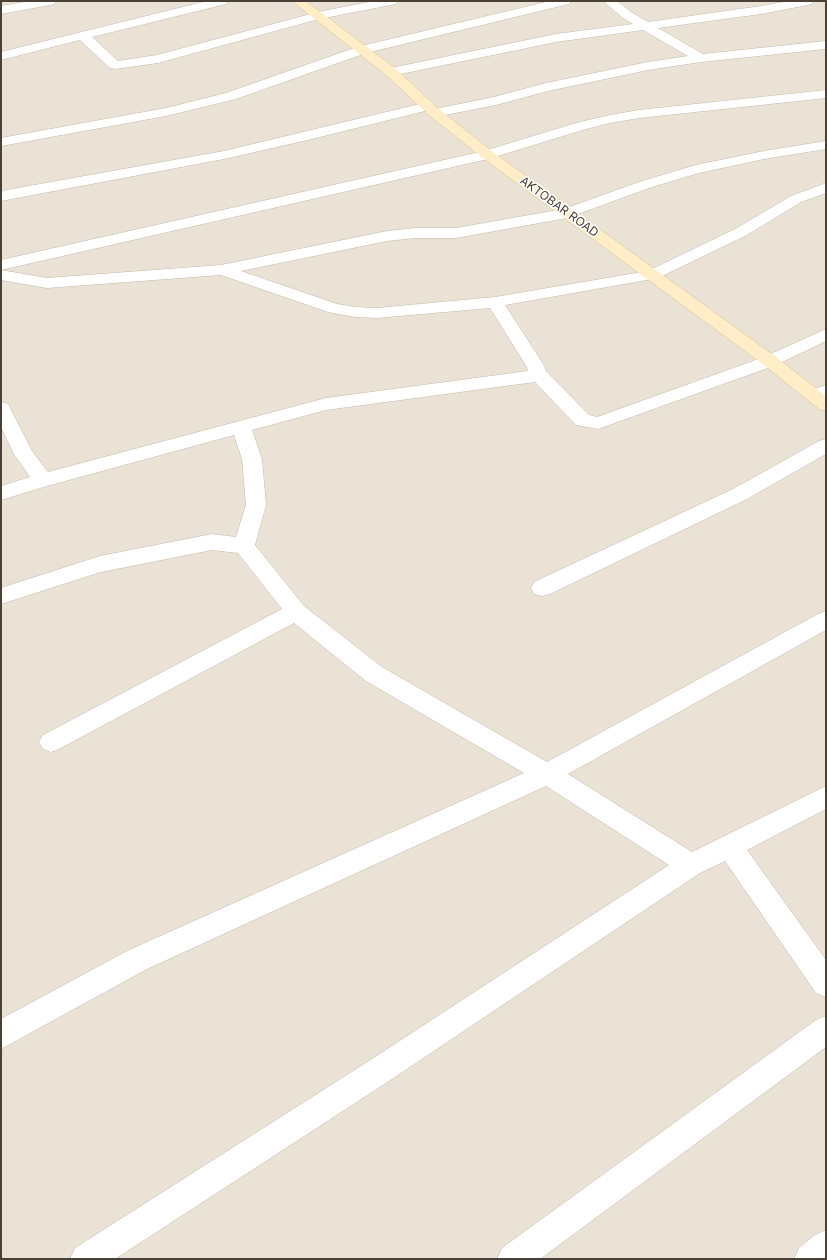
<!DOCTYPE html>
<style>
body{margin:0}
#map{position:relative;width:827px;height:1260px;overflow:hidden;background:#f5f0e7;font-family:Inter,sans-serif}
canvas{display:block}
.frame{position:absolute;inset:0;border:2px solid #4a4035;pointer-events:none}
</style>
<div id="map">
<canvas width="827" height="1260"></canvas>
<div class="frame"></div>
</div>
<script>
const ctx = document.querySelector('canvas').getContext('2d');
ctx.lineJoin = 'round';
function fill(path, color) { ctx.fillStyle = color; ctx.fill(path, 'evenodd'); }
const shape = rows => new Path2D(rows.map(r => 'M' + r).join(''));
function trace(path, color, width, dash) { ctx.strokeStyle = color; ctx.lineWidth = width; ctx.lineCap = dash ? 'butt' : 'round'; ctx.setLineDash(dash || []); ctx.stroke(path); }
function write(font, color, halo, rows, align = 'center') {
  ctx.font = font + ' Inter,sans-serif'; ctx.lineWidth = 3; ctx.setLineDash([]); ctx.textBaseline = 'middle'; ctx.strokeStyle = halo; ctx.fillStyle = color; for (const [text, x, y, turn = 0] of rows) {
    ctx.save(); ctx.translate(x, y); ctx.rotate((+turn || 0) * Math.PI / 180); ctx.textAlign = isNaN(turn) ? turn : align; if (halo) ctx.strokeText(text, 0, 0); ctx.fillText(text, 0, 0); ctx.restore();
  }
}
const residential = shape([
 [1,1,826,1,826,1259,1,1259]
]);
const street = shape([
 [30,1,56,1,54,4,50,5,1,14,1,6,30,1],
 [207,1,228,1,226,4,92,37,118,61,157,55,318,12,374,1,398,1,396,4,319,19,158,63,115,69,110,68,80,40,1,60,1,52,207,1],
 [550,1,571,1,569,4,366,53,236,99,166,116,1,146,1,138,166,108,226,93,357,47,550,1],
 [603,1,617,1,631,12,648,22,761,6,789,1,814,1,812,4,808,5,761,14,658,28,703,54,826,41,826,49,701,62,648,70,548,91,496,105,435,117,430,116,428,113,430,110,494,97,546,83,648,62,688,56,643,30,556,42,391,76,386,75,384,72,386,69,391,68,556,34,633,24,623,18,603,1],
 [826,90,826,98,639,118,610,123,586,129,488,159,1,270,1,260,484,151,576,123,610,115,639,110,826,90],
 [428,102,433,103,435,106,433,109,312,139,224,159,1,201,1,191,224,151,428,102],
 [826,141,826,149,764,159,699,173,652,187,567,218,456,238,415,238,387,241,241,271,337,304,355,307,377,308,495,297,648,271,735,229,791,196,826,183,826,193,801,202,747,235,658,278,505,305,545,367,546,371,589,415,597,417,764,357,826,329,826,341,776,365,598,429,576,425,535,382,326,410,252,430,262,459,266,505,255,545,304,606,382,667,547,762,818,614,826,611,826,630,568,774,692,852,826,786,826,809,747,850,826,960,826,997,816,993,725,861,700,873,392,1079,115,1259,70,1259,75,1248,372,1059,669,865,546,786,147,969,1,1049,1,1019,127,951,524,773,366,681,294,623,59,749,51,752,43,749,39,742,43,735,282,609,238,553,212,550,101,572,1,604,1,588,100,556,212,534,236,537,246,505,242,459,234,435,47,486,1,500,1,486,30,477,14,454,1,427,1,402,8,404,32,451,48,472,326,398,528,371,527,367,490,308,377,318,355,317,328,312,221,275,47,288,1,280,1,270,47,278,221,265,387,231,415,228,456,228,564,209,642,181,696,165,764,151,826,141],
 [826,385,826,397,813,401,807,399,804,395,807,391,826,385],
 [826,439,826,454,747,499,550,594,542,596,534,594,531,588,534,582,733,489,819,441,826,439],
 [826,1016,826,1047,540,1259,497,1259,502,1248,816,1020,826,1016],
 [826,1230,826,1259,794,1259,799,1248,815,1235,826,1230]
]);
const secondary = shape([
 [292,1,306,1,396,69,440,110,493,152,776,357,826,396,826,411,819,409,764,365,483,158,430,116,386,75,292,1]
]);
const farStreetnames = [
 ["AKTOBAR ROAD",559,207,36]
];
fill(residential, '#eae2d5');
trace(street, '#c5baac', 1);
trace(secondary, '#dac292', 1);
fill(street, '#fff');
fill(secondary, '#ffedc8');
write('12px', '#4a4035', '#fff', farStreetnames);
</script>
